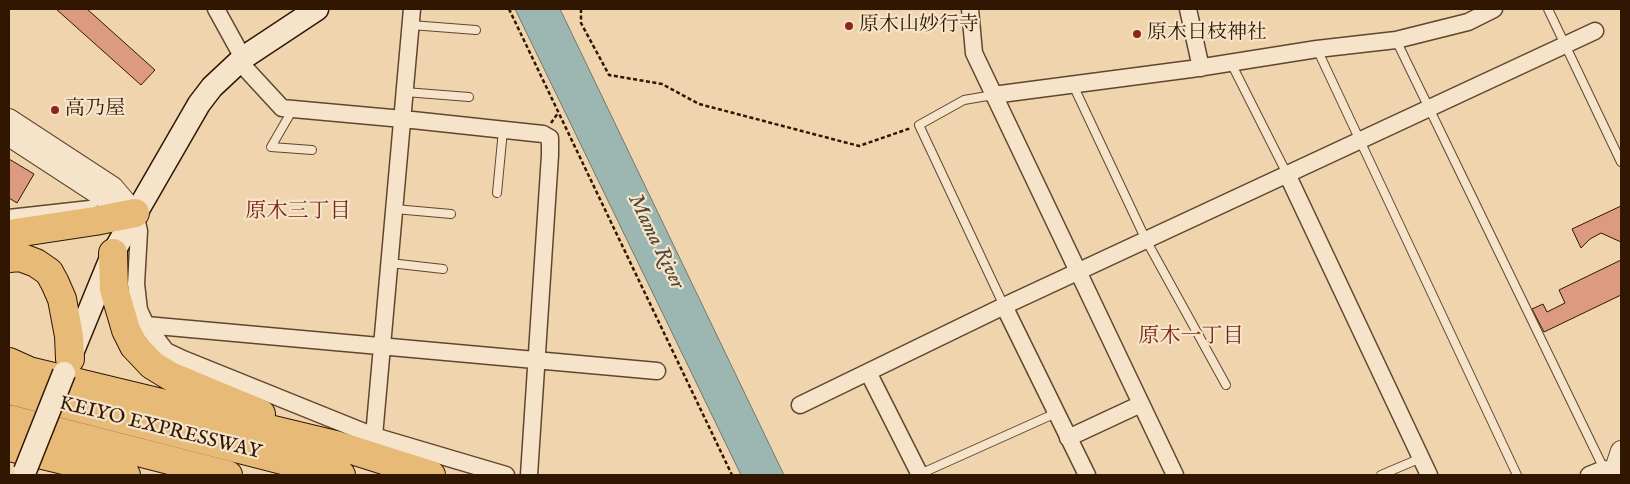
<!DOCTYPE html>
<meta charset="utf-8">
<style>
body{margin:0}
#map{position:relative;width:1630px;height:484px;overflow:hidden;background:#efd4ae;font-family:"IM FELL English",serif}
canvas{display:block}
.frame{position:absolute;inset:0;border:10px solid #311701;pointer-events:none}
</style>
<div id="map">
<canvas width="1630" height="484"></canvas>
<div class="frame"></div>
</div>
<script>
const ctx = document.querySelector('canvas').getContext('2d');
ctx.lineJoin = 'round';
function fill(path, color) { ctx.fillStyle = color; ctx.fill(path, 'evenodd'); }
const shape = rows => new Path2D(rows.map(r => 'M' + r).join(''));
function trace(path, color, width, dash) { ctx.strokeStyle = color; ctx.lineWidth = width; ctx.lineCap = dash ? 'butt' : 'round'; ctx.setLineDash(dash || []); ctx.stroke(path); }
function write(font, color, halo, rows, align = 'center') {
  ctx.font = font + ' "IM FELL English","Noto Serif JP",serif'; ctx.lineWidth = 4.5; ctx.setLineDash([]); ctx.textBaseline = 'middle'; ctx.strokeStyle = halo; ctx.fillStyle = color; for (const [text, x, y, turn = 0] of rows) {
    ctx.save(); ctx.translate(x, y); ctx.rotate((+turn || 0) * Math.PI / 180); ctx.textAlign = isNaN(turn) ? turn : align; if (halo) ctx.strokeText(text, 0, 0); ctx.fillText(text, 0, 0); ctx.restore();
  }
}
const water = shape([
 [515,9,560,9,784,475,741,475,515,9]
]);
const building = shape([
 [56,9,87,9,155,70,141,85,56,9],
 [9,159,34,174,17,203,9,198,9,159],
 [1621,206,1621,242,1601,233,1590,239,1581,248,1572,229,1621,206],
 [1621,260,1621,295,1544,332,1532,309,1543,304,1547,312,1565,303,1559,290,1621,260]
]);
const path = shape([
 [509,9,732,475],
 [581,9,581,23,609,75,662,84,699,104,859,146,911,128],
 [551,123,558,113]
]);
const service = shape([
 [1548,9,1621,162],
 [411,25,476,30],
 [1396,40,1604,469],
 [1317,49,1517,475],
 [1231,63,1287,174],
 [1073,85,1146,240,1226,385],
 [405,92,469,97],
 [993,95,964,100,919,125,1004,306],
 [293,109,271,147,312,150],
 [497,193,503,130],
 [395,209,451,214],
 [390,263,443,269],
 [920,474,1056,413],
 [1381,475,1421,458]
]);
const minor = shape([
 [216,9,243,58,246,69,282,108,403,119,543,134,550,138,550,155,529,475],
 [970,9,974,53,1175,475],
 [1188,9,1201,68],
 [993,95,1191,69,1317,49,1396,40,1468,22,1494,9],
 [1287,174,1429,475],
 [132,213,135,213,139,231,136,284,139,310,146,325,166,351,183,359,374,436,506,475],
 [9,218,90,209],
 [1004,306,1087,475],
 [146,325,657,371],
 [868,372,920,475],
 [800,405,1004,306,1595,31],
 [374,436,412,9],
 [1068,438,1141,404],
 [1589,475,1604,469,1614,472]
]);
const tertiary = shape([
 [9,119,113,187,135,213],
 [9,136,107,200,129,210],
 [1613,475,1621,451]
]);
const secondary = shape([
 [70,358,113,253,199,104,212,87,243,58,317,9]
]);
const motorway = shape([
 [9,234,95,221,135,213],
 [113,253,114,289,126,330,134,346,152,365,170,376,261,414],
 [9,258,20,257,36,263,49,272,55,283,62,299,69,336,70,359],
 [9,362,29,371,336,445,431,475],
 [9,390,341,475],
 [9,419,228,475],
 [9,447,126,475]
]);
const secondaryBridge = shape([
 [25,471,64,373]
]);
const markers = [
 [849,26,5,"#8f2418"],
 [1137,34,5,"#8f2418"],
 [55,110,5,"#8f2418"]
];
const poiNames = [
 ["原木山妙行寺",859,26],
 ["原木日枝神社",1147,34],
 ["高乃屋",65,110]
];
const streetNames = [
 ["KEIYO EXPRESSWAY",160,429,14]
];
const neighbourhoodNames = [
 ["原木三丁目",298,213],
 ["原木一丁目",1191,338]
];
const waterNames = [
 ["Mama River",655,242,64]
];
fill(water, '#9cb7b2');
trace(water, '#71776b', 1);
fill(building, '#dc9a80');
trace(building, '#311701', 1);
trace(service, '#60462c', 10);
trace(minor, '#60462c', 19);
trace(tertiary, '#60462c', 22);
trace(secondary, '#311701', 25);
trace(motorway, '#311701', 30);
trace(path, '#311701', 2.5, [4, 2.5]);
trace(service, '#f5e3ca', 8);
trace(minor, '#f5e3ca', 16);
trace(tertiary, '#f5e3ca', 20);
trace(secondary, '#f5e3ca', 22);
trace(motorway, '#e8ba77', 28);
trace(secondaryBridge, '#311701', 25, []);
trace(secondaryBridge, '#f5e3ca', 22);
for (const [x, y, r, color] of markers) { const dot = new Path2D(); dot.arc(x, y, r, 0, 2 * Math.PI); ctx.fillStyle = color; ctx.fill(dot); trace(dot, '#f5e3ca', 2); }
write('20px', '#311701', '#f5e3ca', poiNames, 'left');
write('20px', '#311701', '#f5e3ca', streetNames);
write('21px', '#7a1f14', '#f5e3ca', neighbourhoodNames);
write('italic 21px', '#514736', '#f5e3ca', waterNames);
</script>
